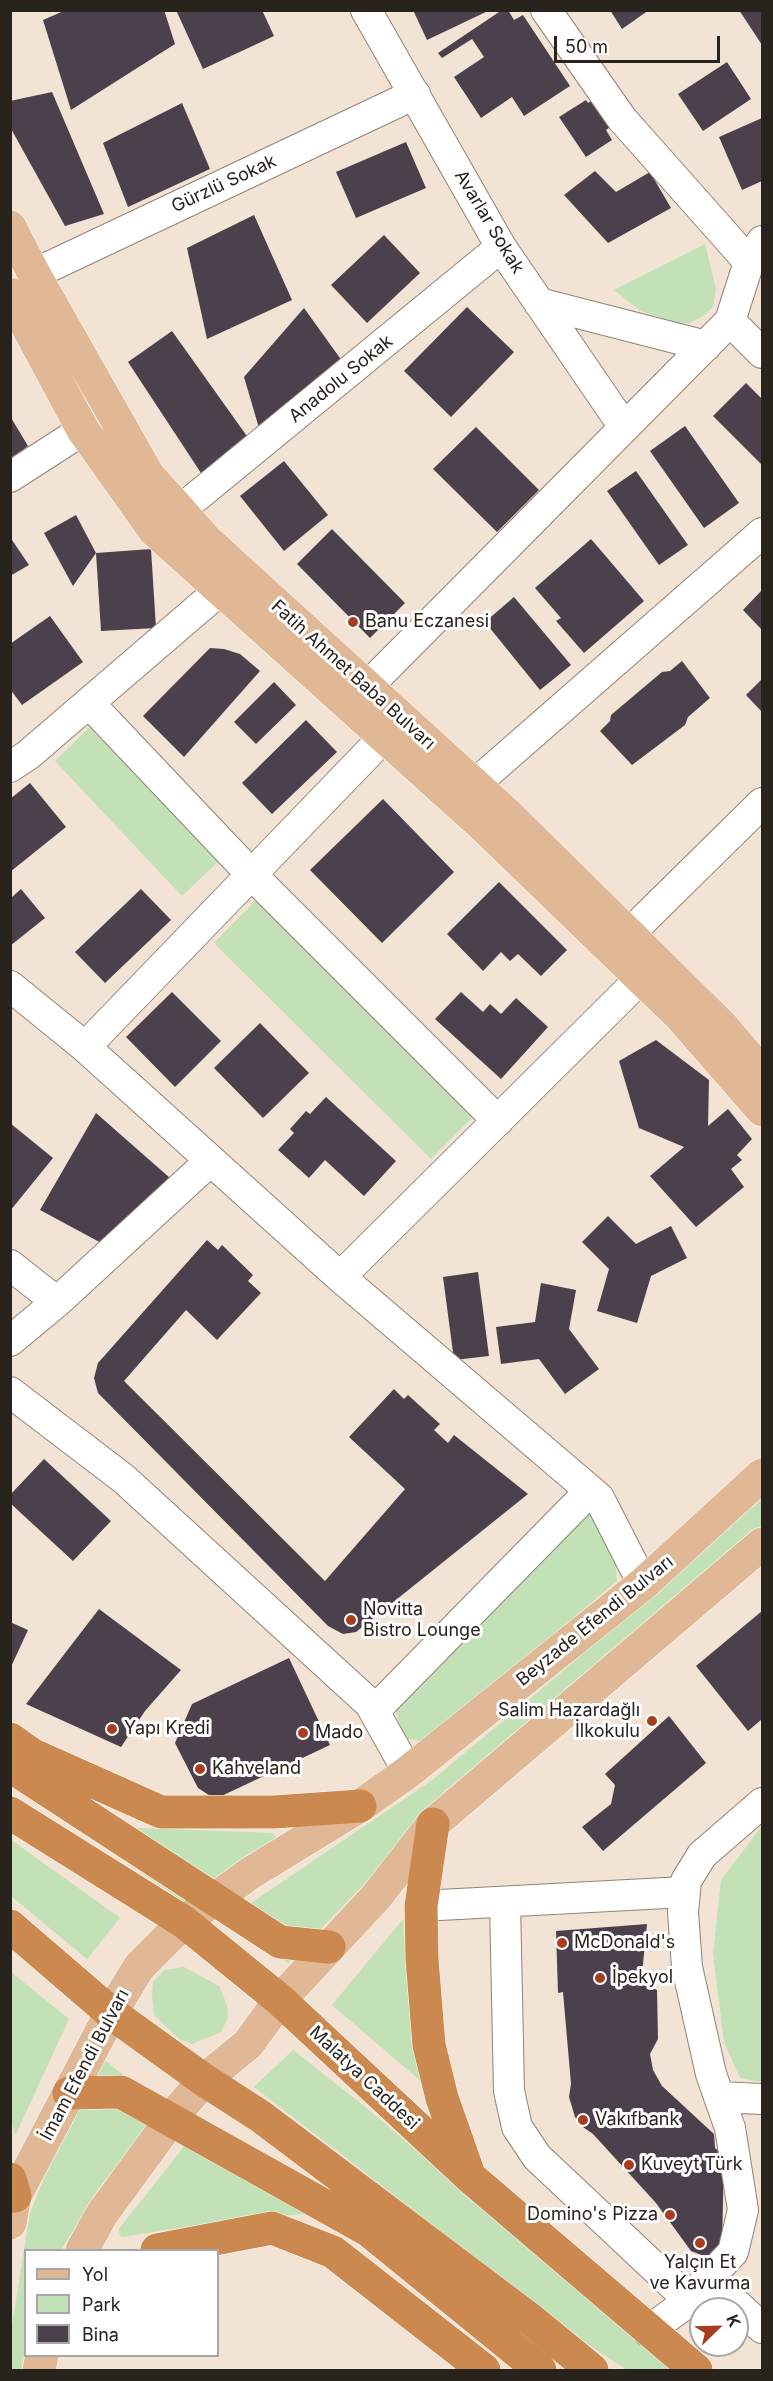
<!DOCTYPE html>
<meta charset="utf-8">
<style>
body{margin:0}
#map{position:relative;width:773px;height:2381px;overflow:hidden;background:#f2e3d4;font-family:Inter,sans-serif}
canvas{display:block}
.frame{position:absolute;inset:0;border:12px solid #28231d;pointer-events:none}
.legend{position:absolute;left:24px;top:2249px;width:195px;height:108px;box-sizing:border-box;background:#fff;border:2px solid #a9a7a5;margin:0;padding:8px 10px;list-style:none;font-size:18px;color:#28231d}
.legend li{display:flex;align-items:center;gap:12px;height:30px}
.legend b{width:30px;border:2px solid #a9a7a5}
.north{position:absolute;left:689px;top:2297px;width:60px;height:60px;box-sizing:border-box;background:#fff;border:2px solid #a9a7a5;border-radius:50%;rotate:67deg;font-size:16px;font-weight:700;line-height:24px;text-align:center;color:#28231d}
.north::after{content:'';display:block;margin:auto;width:21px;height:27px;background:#a53d1e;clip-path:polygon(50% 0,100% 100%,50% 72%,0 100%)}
.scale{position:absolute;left:554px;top:36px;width:166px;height:27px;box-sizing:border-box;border:3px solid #28231d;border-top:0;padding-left:8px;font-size:18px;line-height:21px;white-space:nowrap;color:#28231d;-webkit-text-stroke:4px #fff;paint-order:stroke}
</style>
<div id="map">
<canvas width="773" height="2381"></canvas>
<div class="frame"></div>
<ul class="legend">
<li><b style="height:8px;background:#e0b895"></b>Yol</li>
<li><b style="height:16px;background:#c2e1b7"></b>Park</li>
<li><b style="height:16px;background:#4c404c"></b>Bina</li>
</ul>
<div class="north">K</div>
<div class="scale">50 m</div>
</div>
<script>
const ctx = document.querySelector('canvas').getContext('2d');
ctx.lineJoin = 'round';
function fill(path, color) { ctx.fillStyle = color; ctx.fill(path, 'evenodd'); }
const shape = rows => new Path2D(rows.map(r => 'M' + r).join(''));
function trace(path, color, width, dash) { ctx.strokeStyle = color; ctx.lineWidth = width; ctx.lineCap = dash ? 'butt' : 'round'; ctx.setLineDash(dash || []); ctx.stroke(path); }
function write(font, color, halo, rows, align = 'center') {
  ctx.font = font + ' Inter,sans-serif'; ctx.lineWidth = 6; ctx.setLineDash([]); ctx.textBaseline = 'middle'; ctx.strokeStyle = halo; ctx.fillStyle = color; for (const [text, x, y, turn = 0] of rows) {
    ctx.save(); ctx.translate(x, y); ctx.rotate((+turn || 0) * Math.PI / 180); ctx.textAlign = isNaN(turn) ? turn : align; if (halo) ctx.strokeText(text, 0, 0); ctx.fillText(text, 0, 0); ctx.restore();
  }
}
const green = shape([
 [705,244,716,289,713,307,702,317,689,323,677,323,641,311,614,290],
 [95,722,223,857,182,896,55,761],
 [257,899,475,1115,431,1159,214,943],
 [762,1493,762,1525,617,1650,398,1849,288,1963,232,1916,431,1781,562,1672],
 [595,1506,614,1546,617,1581,425,1742,404,1738,396,1711],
 [762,1826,762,2082,740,2078,724,2042,713,1954,721,1880],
 [112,1827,273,1833,278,1840,186,1903,107,1849],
 [10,1839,120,1918,87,1959,11,1896],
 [403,1919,409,2000,423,2083,332,2005],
 [184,1967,219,1986,227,2005,228,2018,221,2032,192,2044,179,2039,154,2015,152,1995,153,1982,165,1970],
 [11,1972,69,2019,15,2136,10,2113],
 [293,2050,364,2106,676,2370,627,2370,583,2341,254,2087],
 [105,2060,163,2108,102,2184,61,2250,26,2250,25,2352,21,2370,11,2370,11,2331,30,2213,56,2148],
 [198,2129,319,2213,237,2219,121,2237,118,2230]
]);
const building = shape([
 [66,10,164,10,175,44,71,110,43,20],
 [176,10,262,10,274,36,203,69],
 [413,10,490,10,427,40],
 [502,10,508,10,514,20,523,15,570,86,524,116,512,97,481,118,454,77,484,57,472,39,442,58,438,53],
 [610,10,649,10,622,29],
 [739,10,762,10,762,45],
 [727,62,751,99,703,131,678,94],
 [52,92,104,214,65,226,10,127,10,101],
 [598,96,616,123,606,130,612,140,586,157,559,117,586,100,588,103],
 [182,103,210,169,128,207,103,143],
 [762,118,762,181,742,190,719,137],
 [406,142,426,188,356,218,336,172],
 [595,171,616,192,650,172,671,208,608,243,564,195],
 [254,215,292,300,207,339,187,248],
 [384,235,420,273,367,323,331,285],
 [467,307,514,352,451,417,404,371],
 [304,308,350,372,259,428,244,377],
 [172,331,249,439,201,473,128,362],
 [746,383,762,399,762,465,713,416],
 [10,416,28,446,10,459],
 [685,426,739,503,704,528,650,451],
 [476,427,539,490,497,532,433,469],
 [284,461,328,515,284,551,240,496],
 [636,471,688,545,659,565,607,491],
 [76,515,96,553,151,549,156,628,101,631,96,553,73,586,44,533],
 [332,529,405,603,370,638,297,564],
 [10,537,29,565,10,576],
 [591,539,644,601,584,653,556,621,561,618,535,588],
 [762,590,762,630,743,610],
 [514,597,571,665,540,690,485,622],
 [50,616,83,662,22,705,10,689,10,644],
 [210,648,224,649,240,654,260,671,184,757,143,716],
 [682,661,710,698,688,717,685,725,632,765,600,731,610,721,611,715,662,672,670,671],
 [762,679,762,712,746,695],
 [274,682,296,705,256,744,234,722],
 [306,720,337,752,272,814,242,783],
 [30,783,66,827,10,872,10,799],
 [383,799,454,872,382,943,310,870],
 [499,882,567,950,541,976,518,954,510,961,501,952,483,971,447,934],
 [21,889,45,918,10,946,10,895,12,897],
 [141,889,171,920,105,983,75,952],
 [172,992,221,1041,175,1087,126,1037],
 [461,992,483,1012,490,1004,501,1014,516,998,548,1027,501,1079,435,1019],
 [260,1023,309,1073,263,1118,214,1068],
 [656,1040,709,1080,708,1126,728,1109,752,1139,737,1155,742,1160,731,1169,744,1187,696,1227,650,1176,684,1147,639,1128,619,1061],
 [326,1097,396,1161,364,1196,325,1160,309,1178,278,1150,294,1133,290,1129,306,1111,310,1114],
 [96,1113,170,1178,105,1245,40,1210],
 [10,1123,53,1158,10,1211],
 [608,1216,636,1244,671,1226,687,1258,651,1276,637,1323,597,1311,609,1269,582,1242],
 [207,1240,218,1250,222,1245,253,1275,248,1281,261,1293,217,1340,186,1310,124,1381,325,1581,405,1489,349,1437,394,1389,404,1399,408,1395,440,1424,434,1430,448,1443,454,1435,528,1494,356,1632,343,1634,328,1626,98,1393,94,1378,98,1363],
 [478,1272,489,1356,454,1360,443,1277],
 [541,1283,576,1290,569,1329,599,1369,565,1394,539,1359,501,1364,496,1327,535,1322],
 [44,1459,111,1521,73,1561,10,1503,10,1495],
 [99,1609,181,1670,145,1711,121,1747,26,1704],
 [762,1611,762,1719,748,1731,696,1666],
 [10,1622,28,1630,10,1669],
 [289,1658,330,1745,215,1799,198,1788,175,1743,192,1704],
 [669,1716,706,1763,603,1851,582,1827,611,1804,615,1785,605,1774],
 [647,1924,641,1984,657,1990,658,2039,650,2054,653,2070,662,2086,714,2134,715,2148,724,2156,722,2245,713,2254,704,2256,691,2251,656,2203,593,2134,583,2127,575,2117,569,2097,571,2084,563,1992,558,1993,556,1931]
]);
const minor = shape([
 [366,10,501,247,624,427],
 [546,10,622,119,749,262],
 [34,274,415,94],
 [539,303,706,346],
 [730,321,762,353],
 [10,477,83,430],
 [179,511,501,247],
 [366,688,730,321,749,262,762,241],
 [89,703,250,873,498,1121],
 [10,767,28,755,219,591],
 [475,784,762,533],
 [630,933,762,803],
 [10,986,85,1047,340,1277,599,1498,643,1584],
 [85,1047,383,738],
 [10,1265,57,1302,10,1341],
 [340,1277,640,979],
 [57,1302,209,1162],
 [10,1392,124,1479,370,1704,408,1772],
 [374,1711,590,1491],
 [505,1902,509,2091,517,2127,537,2157,688,2299],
 [421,1906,685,1892],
 [719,2097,762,2099],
 [708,2278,762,2328],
 [648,2331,681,2307,733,2252,743,2210,730,2128,711,2074,687,1967,683,1912,686,1881,702,1855,762,1803]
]);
const major = shape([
 [10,227,34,274,148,475,207,541,508,815,722,1026,762,1073],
 [10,294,83,430,154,530,480,823,680,1016,762,1110],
 [10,2223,15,2196,111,2013,139,1967,184,1922,249,1874,360,1806,408,1772,643,1584,762,1475],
 [82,2250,102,2214,175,2114,204,2080,248,2044,280,2000,376,1897,433,1824,762,1544],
 [39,2370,42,2356]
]);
const highway = shape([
 [10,1739,31,1754,161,1812,274,1812,360,1806],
 [10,1766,280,1942,329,1947],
 [10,1813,184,1922,280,2000,470,2177,696,2370],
 [433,1824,421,1906,422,1959,429,2045,442,2098,468,2172],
 [10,1926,111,2013,204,2080,260,2116,531,2320,592,2370],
 [69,2093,121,2092,368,2230,540,2370],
 [10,2179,15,2196],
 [157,2250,272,2228,333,2252,484,2370]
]);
const markers = [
 [353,622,6,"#a53d1e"],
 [351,1620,6,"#a53d1e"],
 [652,1721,6,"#a53d1e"],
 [112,1729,6,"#a53d1e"],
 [303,1733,6,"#a53d1e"],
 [200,1769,6,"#a53d1e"],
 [562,1943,6,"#a53d1e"],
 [600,1978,6,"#a53d1e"],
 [583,2120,6,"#a53d1e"],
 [629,2165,6,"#a53d1e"],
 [670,2215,6,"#a53d1e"],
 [700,2243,6,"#a53d1e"]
];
const streetNames = [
 ["Gürzlü Sokak",224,184,-25],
 ["Avarlar Sokak",489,222,59],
 ["Anadolu Sokak",341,379,-39],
 ["Fatih Ahmet Baba Bulvarı",353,675,42],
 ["Beyzade Efendi Bulvarı",595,1621,-39],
 ["İmam Efendi Bulvarı",85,2065,-62],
 ["Malatya Caddesi",364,2078,43]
];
const poiNames = [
 ["Banu Eczanesi",365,622],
 ["Novitta",363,1610],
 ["Bistro Lounge",363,1631],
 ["Salim Hazardağlı",640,1711,"right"],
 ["İlkokulu",640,1732,"right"],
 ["Yapı Kredi",124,1729],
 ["Mado",315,1733],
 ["Kahveland",212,1769],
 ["McDonald's",574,1943],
 ["İpekyol",612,1978],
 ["Vakıfbank",595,2120],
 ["Kuveyt Türk",641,2165],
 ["Domino's Pizza",658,2215,"right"],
 ["Yalçın Et",700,2263,"center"],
 ["ve Kavurma",700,2284,"center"]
];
fill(green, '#c2e1b7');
fill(building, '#4c404c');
trace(minor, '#918375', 32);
trace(major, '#fff', 34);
trace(highway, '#fff', 34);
trace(minor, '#fff', 30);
trace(major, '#e0b895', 33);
trace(highway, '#cb884f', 33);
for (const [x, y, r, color] of markers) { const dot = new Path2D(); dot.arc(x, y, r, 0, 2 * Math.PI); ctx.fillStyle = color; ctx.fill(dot); trace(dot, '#fff', 2); }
write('18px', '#28231d', '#fff', streetNames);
write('18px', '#28231d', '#fff', poiNames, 'left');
</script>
